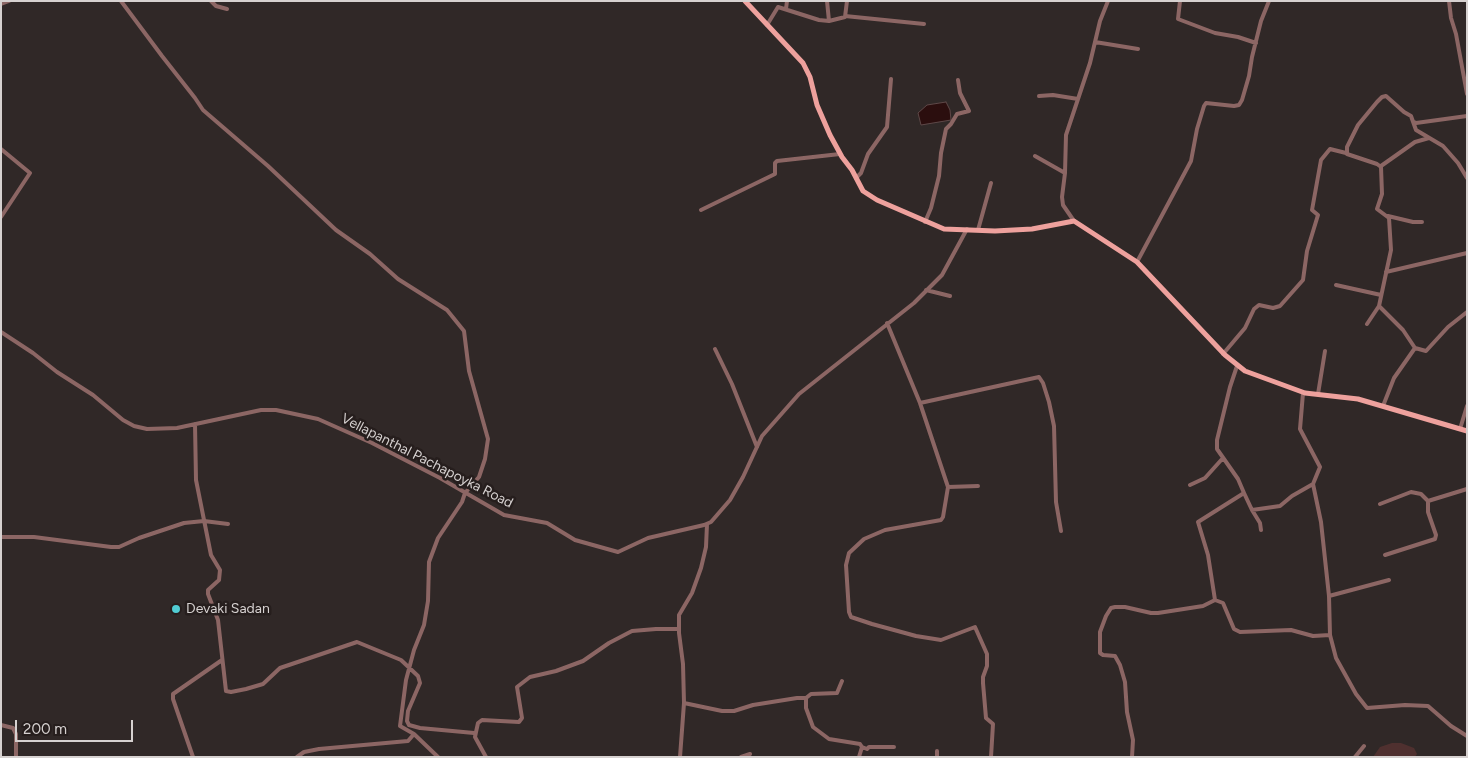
<!DOCTYPE html>
<style>
body{margin:0}
#map{position:relative;width:1468px;height:758px;overflow:hidden;background:#302827;font-family:Figtree,sans-serif}
canvas{display:block}
.frame{position:absolute;inset:0;border:2px solid #d6d1d0;pointer-events:none}
.scale{position:absolute;left:15px;top:720px;width:118px;height:22px;box-sizing:border-box;border:2px solid #d6d1d0;border-top:0;padding-left:6px;font-size:15px;line-height:18px;white-space:nowrap;color:#d6d1d0;-webkit-text-stroke:4px #261e1d;paint-order:stroke}
</style>
<div id="map">
<canvas width="1468" height="758"></canvas>
<div class="frame"></div>
<div class="scale">200 m</div>
</div>
<script>
const ctx = document.querySelector('canvas').getContext('2d');
ctx.lineJoin = 'round';
function fill(path, color) { ctx.fillStyle = color; ctx.fill(path, 'evenodd'); }
const shape = rows => new Path2D(rows.map(r => 'M' + r).join(''));
function trace(path, color, width, dash) { ctx.strokeStyle = color; ctx.lineWidth = width; ctx.lineCap = dash ? 'butt' : 'round'; ctx.setLineDash(dash || []); ctx.stroke(path); }
function write(font, color, halo, rows, align = 'center') {
  ctx.font = font + ' Figtree,sans-serif'; ctx.lineWidth = 5; ctx.setLineDash([]); ctx.textBaseline = 'middle'; ctx.strokeStyle = halo; ctx.fillStyle = color; for (const [text, x, y, turn = 0] of rows) {
    ctx.save(); ctx.translate(x, y); ctx.rotate((+turn || 0) * Math.PI / 180); ctx.textAlign = isNaN(turn) ? turn : align; if (halo) ctx.strokeText(text, 0, 0); ctx.fillText(text, 0, 0); ctx.restore();
  }
}
const green = shape([
 [1392,743,1401,743,1414,748,1417,754,1415,757,1373,757,1380,747]
]);
const water = shape([
 [946,102,950,110,951,120,921,125,918,113,927,105,946,102]
]);
const minor = shape([
 [121,1,162,56,195,98,203,110,268,166,336,230,370,254,398,279,447,310,464,331,469,371,488,439,485,459,479,477,465,493,462,502,438,538,429,562,428,601,424,625,414,650,406,680,400,726,414,734,438,757],
 [211,1,216,6,227,9],
 [827,1,829,21],
 [1180,1,1178,19,1215,33,1238,37,1256,43],
 [1449,1,1451,18,1456,34,1467,94],
 [1,4,9,1],
 [786,9,787,1],
 [845,16,924,24],
 [767,25,778,7,819,20,829,21,845,17,847,1],
 [1095,42,1138,49],
 [1039,96,1053,95,1078,99],
 [1414,122,1416,123,1467,116],
 [1,149,30,173,1,217],
 [1035,156,1065,173],
 [1381,166,1415,142,1429,138],
 [856,178,861,173,868,154,887,127,891,79],
 [701,210,775,174,775,163,777,161,840,154],
 [1388,216,1413,222,1422,222],
 [1074,221,1063,205,1062,197,1065,173,1066,135,1090,63,1100,21,1108,1],
 [925,222,931,208,939,176,941,153,946,129,951,124,957,114,969,111,960,93,958,80],
 [978,230,991,183],
 [1137,262,1191,161,1197,129,1204,106,1206,103,1234,106,1239,105,1242,100,1249,76,1252,57,1261,21,1269,1],
 [1386,272,1467,253],
 [1336,285,1381,295],
 [926,290,950,296],
 [887,323,920,403,948,487,943,517,941,520,885,530,864,539,849,553,846,565,849,612,851,617,872,624,916,636,941,640,975,627,987,654,987,666,983,677,983,683,986,718,993,724,991,757],
 [1367,324,1379,306],
 [1,332,33,353,57,372,93,395,123,420,134,426,147,429,177,428,261,410,276,410,318,419,372,443,440,478,504,515,547,523,575,540,618,552,648,538,704,525,711,522,730,500,743,477,762,436,799,394,914,303,942,275,967,229],
 [1415,348,1403,330,1379,306,1391,250,1389,218,1377,209,1382,194,1381,167,1377,164,1347,154,1347,147,1358,125,1377,102,1382,97,1386,96,1404,112,1411,116,1416,130,1443,146,1458,163,1467,178],
 [1415,348,1426,351,1448,327,1467,312],
 [715,349,732,384,757,447],
 [1223,354,1245,328,1254,309,1259,305,1273,308,1280,306,1303,280,1307,251,1318,215,1312,210,1321,160,1330,149,1346,153],
 [1237,366,1230,387,1217,440,1217,449,1238,479,1244,493],
 [1303,393,1300,429,1320,467,1313,484,1292,496,1280,506,1252,510,1244,493,1198,522,1208,555,1215,600,1223,603,1234,629,1240,632,1291,630,1313,636,1330,635,1336,658,1356,694,1367,708,1405,705,1428,706,1451,726,1467,736],
 [1318,394,1325,351],
 [920,403,1039,377,1043,383,1049,402,1054,426,1056,502,1061,531],
 [1383,406,1394,378,1415,348],
 [195,424,196,480,211,555,220,570,219,580,208,590,208,594,218,620,226,691,231,692,246,689,263,684,280,668,357,642,401,660,418,676,420,683,408,711,407,721,409,725,420,728,474,733,476,732,478,723,482,720,519,722,522,718,517,687,530,677,556,671,583,661,609,643,632,631,656,629,679,629],
 [1460,429,1467,406],
 [1313,484,1321,522,1329,596,1330,635],
 [1190,485,1205,478,1223,458],
 [948,487,978,486],
 [1428,501,1467,489],
 [1380,504,1411,492,1421,494,1428,501,1428,512,1436,535,1435,539,1385,555],
 [1252,510,1260,523,1261,530],
 [1,537,34,537,111,547,119,547,139,538,184,523,204,521,228,524],
 [1329,596,1389,580],
 [842,681,837,693,811,694,806,698,806,708,813,727,829,739,860,744,862,747,859,757],
 [684,703,722,711,734,711,753,705,797,698,806,698],
 [1,725,13,728,16,734,16,757],
 [476,732,475,737,486,757],
 [862,747,867,749,869,747,894,747],
 [937,751,937,757],
 [193,757,173,699,173,694,222,660],
 [297,757,304,752,319,749,408,741,414,734],
 [680,757,684,703,683,664,679,633,679,615,692,593,701,568,706,547,707,524],
 [741,757,750,754],
 [1132,757,1133,740,1127,712,1125,682,1120,665,1115,656,1103,655,1100,653,1100,632,1106,616,1111,608,1115,607,1125,607,1151,613,1158,613,1203,606,1215,600],
 [1355,757,1364,746]
]);
const major = shape([
 [745,1,803,63,810,77,817,105,830,135,842,157,852,170,863,191,877,200,944,229,995,231,1032,229,1074,221,1137,262,1225,355,1245,371,1305,393,1358,399,1467,431]
]);
const markers = [
 [176,609,5,"#51ccd3"]
];
const streetNames = [
 ["Vellapanthal Pachapoyka Road",427,461,27]
];
const poiNames = [
 ["Devaki Sadan",186,609]
];
fill(green, '#4f302f');
fill(water, '#2b0e0e');
trace(water, '#5e4848', 1);
trace(minor, '#8c6664', 4);
trace(major, '#eea19d', 5);
for (const [x, y, r, color] of markers) { const dot = new Path2D(); dot.arc(x, y, r, 0, 2 * Math.PI); ctx.fillStyle = color; ctx.fill(dot); trace(dot, '#261e1d', 2); }
write('14px', '#d6d1d0', '#261e1d', streetNames);
write('14px', '#d6d1d0', '#261e1d', poiNames, 'left');
</script>
